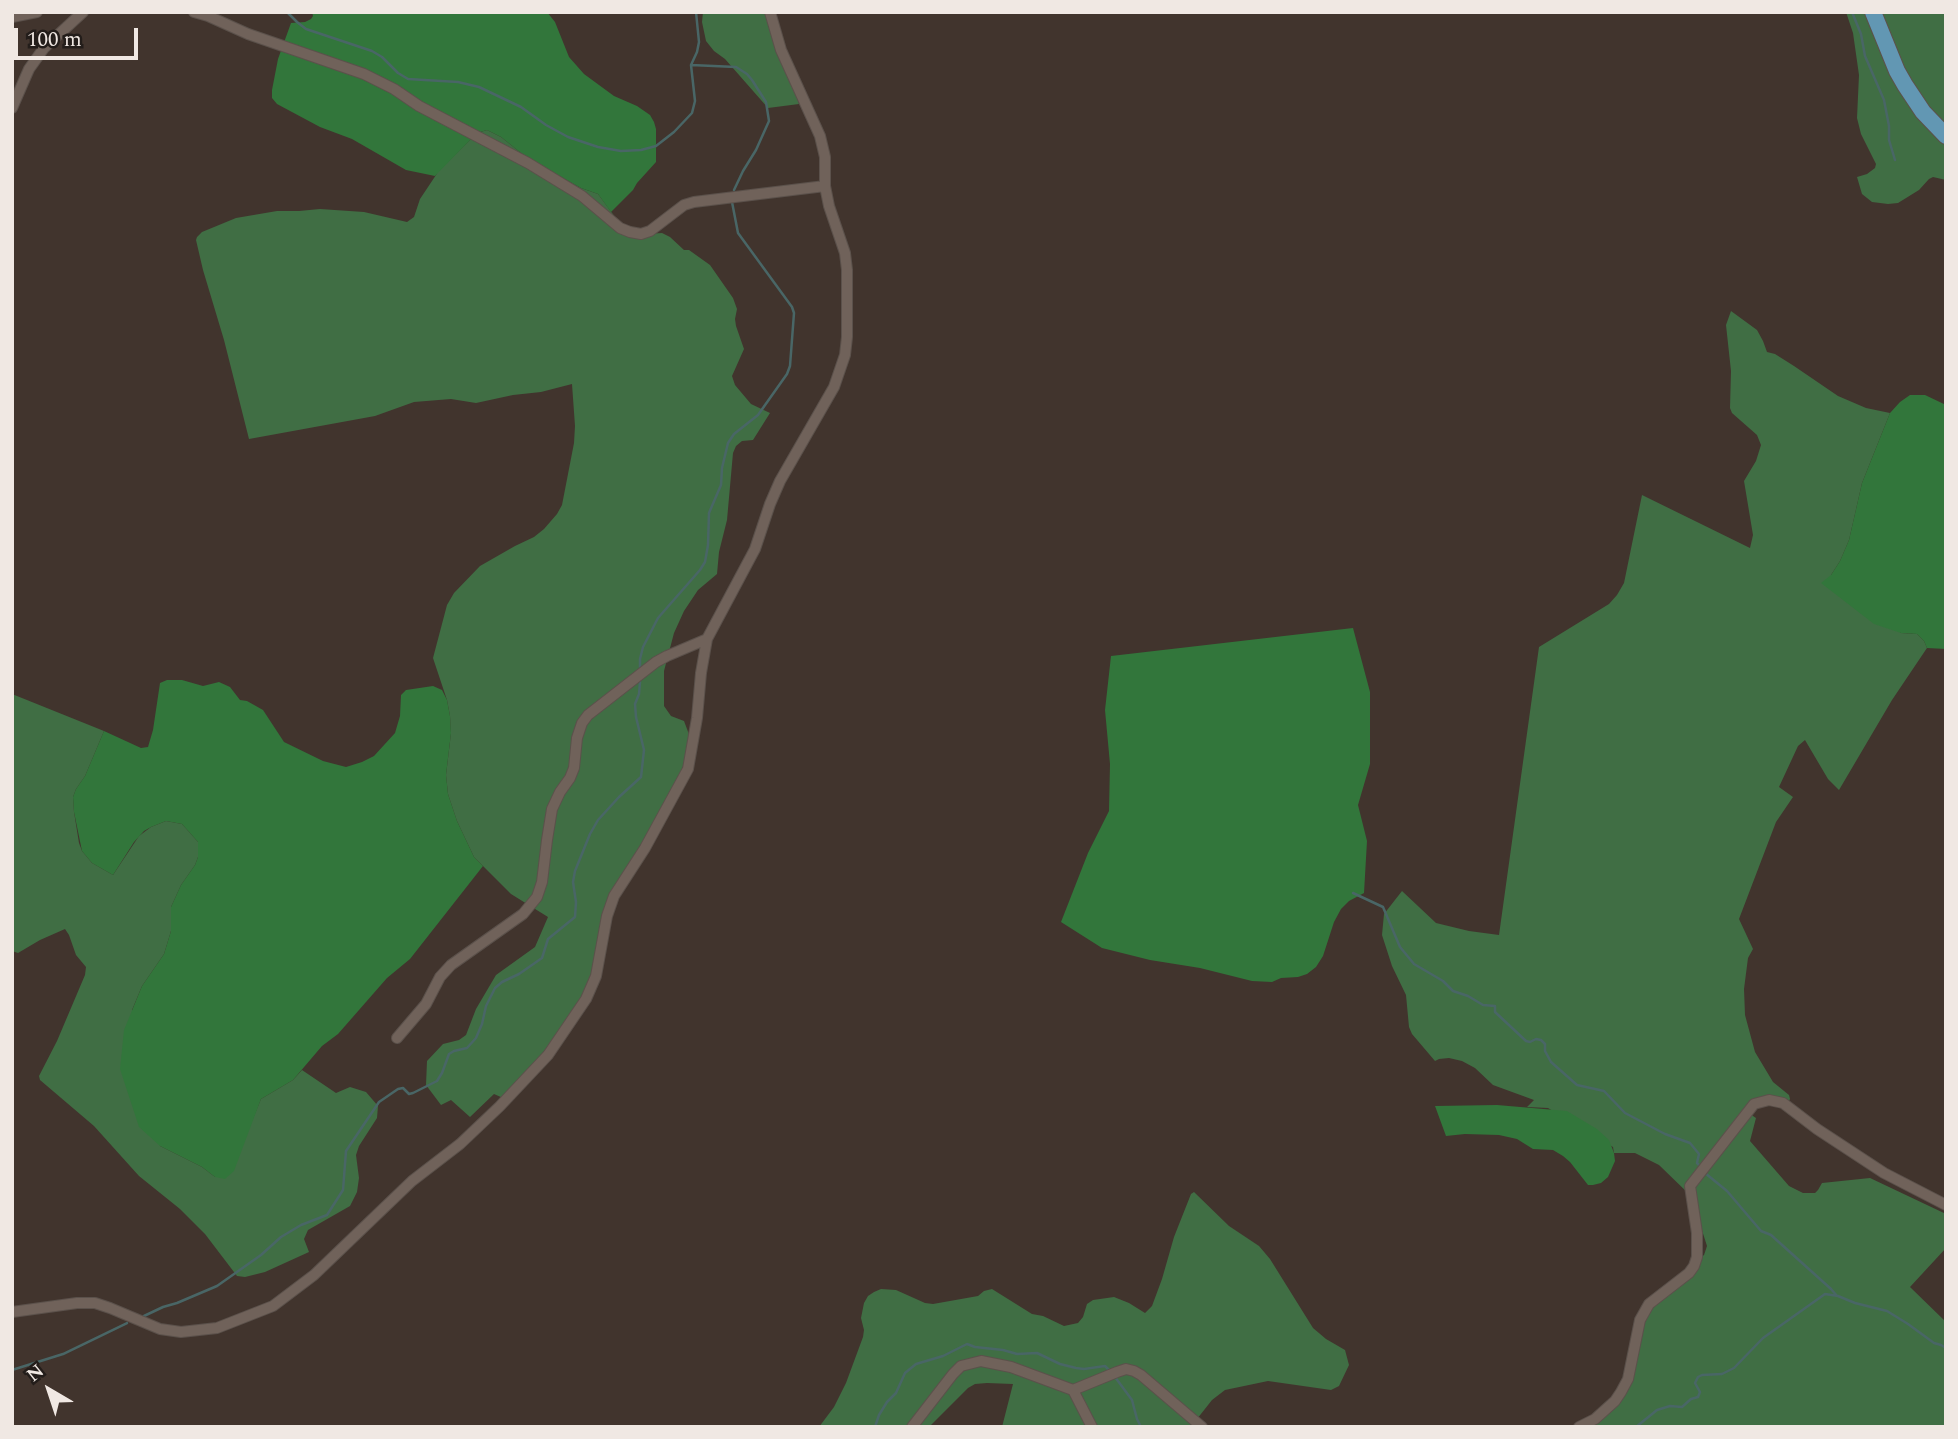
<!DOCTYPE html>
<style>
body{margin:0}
#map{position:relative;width:1958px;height:1439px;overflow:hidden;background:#41342d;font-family:Spectral,serif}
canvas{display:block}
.frame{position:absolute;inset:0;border:14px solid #f0e8e3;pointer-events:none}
.north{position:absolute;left:14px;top:1355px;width:70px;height:70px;-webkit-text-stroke:5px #231d1a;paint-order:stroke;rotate:321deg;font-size:19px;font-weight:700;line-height:28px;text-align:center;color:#f0e8e3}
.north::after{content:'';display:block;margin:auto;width:24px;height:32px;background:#f0e8e3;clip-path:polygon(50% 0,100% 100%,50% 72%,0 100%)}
.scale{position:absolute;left:14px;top:28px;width:124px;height:32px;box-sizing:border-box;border:4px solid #f0e8e3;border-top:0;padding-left:9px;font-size:21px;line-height:24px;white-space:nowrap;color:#f0e8e3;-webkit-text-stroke:5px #231d1a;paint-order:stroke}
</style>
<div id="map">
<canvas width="1958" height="1439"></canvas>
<div class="frame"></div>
<div class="north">N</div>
<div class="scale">100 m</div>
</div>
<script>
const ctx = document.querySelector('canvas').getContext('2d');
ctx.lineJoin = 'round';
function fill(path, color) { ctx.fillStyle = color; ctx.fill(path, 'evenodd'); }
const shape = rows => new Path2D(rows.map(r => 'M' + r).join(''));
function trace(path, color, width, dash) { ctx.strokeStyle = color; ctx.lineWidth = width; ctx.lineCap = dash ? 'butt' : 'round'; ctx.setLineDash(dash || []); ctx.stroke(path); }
const green = shape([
 [703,12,767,12,799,104,768,108,725,59,714,51,706,41,702,22],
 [1846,12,1867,12,1883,59,1901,93,1916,114,1946,143,1946,180,1933,177,1929,179,1919,190,1898,203,1888,204,1872,202,1862,194,1857,177,1867,174,1875,168,1876,164,1861,134,1857,118,1859,75,1853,33],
 [1881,12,1946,12,1946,126,1934,115,1912,86],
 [487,130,501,137,526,157,581,188,598,194,615,217,627,229,647,234,662,233,670,237,684,250,689,250,710,265,733,298,737,309,735,319,736,326,744,349,732,376,735,385,751,404,770,413,753,440,742,441,736,446,733,453,727,520,719,552,717,574,698,590,684,611,674,633,664,671,664,706,671,716,684,721,693,745,655,827,616,885,596,973,571,1014,554,1040,503,1098,494,1094,470,1117,451,1100,441,1105,426,1085,427,1061,443,1044,459,1040,466,1035,476,1009,496,975,535,947,548,917,511,894,474,857,457,821,448,794,446,775,451,733,450,716,447,700,433,658,447,605,454,593,480,566,515,546,534,537,544,529,557,514,562,505,574,443,575,426,572,384,541,392,513,395,476,403,451,399,414,402,375,416,249,439,224,340,203,270,196,240,197,237,202,232,236,218,277,211,299,211,320,209,364,212,407,222,414,217,420,199,438,172,477,133],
 [1731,311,1757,330,1763,341,1767,352,1775,354,1794,366,1838,396,1866,408,1890,413,1862,483,1849,540,1840,561,1831,575,1901,633,1917,634,1924,641,1927,648,1892,700,1839,790,1828,779,1805,740,1798,746,1779,787,1793,797,1776,822,1739,919,1753,949,1748,958,1744,989,1745,1015,1755,1052,1773,1082,1789,1095,1790,1099,1789,1101,1767,1100,1747,1112,1756,1118,1750,1141,1789,1186,1803,1193,1815,1193,1818,1190,1822,1183,1870,1178,1946,1214,1946,1248,1910,1287,1946,1322,1946,1427,1538,1427,1578,1425,1610,1404,1624,1383,1638,1325,1659,1290,1704,1255,1707,1246,1691,1196,1659,1165,1635,1153,1614,1153,1613,1147,1548,1108,1527,1107,1534,1100,1493,1085,1475,1068,1462,1061,1449,1058,1439,1059,1435,1061,1412,1034,1409,1027,1406,995,1392,966,1382,935,1384,914,1402,891,1436,923,1469,931,1499,935,1539,647,1609,604,1617,595,1624,583,1642,495,1750,548,1753,535,1744,481,1756,461,1761,445,1757,435,1732,413,1730,408,1731,371,1726,325],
 [12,694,104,731,85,776,76,789,73,797,74,812,79,843,82,851,92,863,113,875,139,836,151,827,166,821,182,824,198,842,198,857,195,865,181,885,171,907,171,931,164,954,142,986,132,1010,160,1146,202,1167,215,1177,247,1133,261,1099,293,1080,302,1070,336,1093,350,1087,366,1092,378,1106,377,1118,359,1146,356,1155,359,1178,357,1192,350,1206,308,1230,304,1239,309,1252,265,1272,245,1277,237,1276,205,1234,180,1209,139,1176,94,1126,40,1080,39,1076,57,1041,85,975,86,967,76,955,69,935,65,929,40,940,18,953,12,951],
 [1194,1192,1229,1226,1259,1246,1270,1259,1313,1328,1326,1339,1345,1350,1349,1365,1339,1386,1331,1390,1268,1381,1225,1390,1212,1400,1197,1419,1204,1427,1002,1427,1013,1384,987,1383,975,1384,968,1388,929,1427,819,1427,834,1407,846,1383,863,1337,864,1330,861,1318,864,1303,868,1296,874,1292,881,1289,896,1290,925,1303,933,1304,978,1296,984,1291,992,1289,1032,1314,1043,1316,1064,1326,1078,1323,1083,1317,1087,1304,1093,1300,1114,1297,1129,1303,1145,1313,1152,1306,1162,1279,1174,1237,1191,1194]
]);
const forest = shape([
 [312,12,547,12,555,22,569,57,584,74,614,96,637,106,650,115,654,122,656,129,656,162,637,183,633,190,611,212,598,194,581,188,556,174,526,157,501,137,487,130,477,133,435,176,406,170,352,139,320,127,277,104,272,98,272,90,278,59,291,23,305,22,311,19,313,16],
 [1910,395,1925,395,1946,405,1946,649,1927,648,1924,641,1917,634,1901,633,1874,624,1821,583,1831,575,1840,561,1849,540,1862,483,1890,413,1900,402],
 [1353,628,1370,692,1370,764,1358,805,1367,841,1364,893,1349,901,1341,909,1334,922,1323,956,1316,967,1307,974,1298,977,1281,978,1272,982,1252,981,1200,968,1150,960,1102,948,1061,922,1088,853,1109,811,1110,764,1105,710,1111,656],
 [167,680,182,680,203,686,219,682,230,687,240,700,247,701,263,710,284,742,323,761,346,767,362,762,374,756,395,733,400,716,401,695,406,690,433,686,442,690,447,700,450,716,451,733,446,775,448,794,457,821,474,857,483,866,410,959,387,978,338,1034,322,1046,293,1080,261,1099,234,1171,225,1179,215,1177,202,1167,160,1146,139,1127,120,1069,124,1030,142,986,164,954,171,931,171,907,181,885,195,865,198,857,198,842,182,824,166,821,151,827,144,831,134,842,113,875,92,863,82,851,74,812,73,797,76,789,85,776,104,731,141,748,148,747,153,730,160,683],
 [1497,1105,1567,1111,1597,1129,1609,1140,1614,1153,1615,1161,1608,1177,1601,1183,1593,1185,1588,1185,1570,1162,1563,1156,1553,1150,1533,1149,1517,1139,1499,1135,1465,1134,1446,1136,1435,1106]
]);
const stream = shape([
 [287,12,297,22,306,29,372,51,382,57,398,73,408,79,458,82,479,87,521,107,546,125,568,137,598,147,621,151,641,150,656,146,674,132,692,113,695,101,691,65,697,52,699,42,696,12],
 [1852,12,1861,34,1865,56,1884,100,1889,126,1889,140,1895,160],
 [691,65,736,67,747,74,752,80,766,102,769,121,756,150,743,171,734,190],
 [640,669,640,659,643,647,658,618,700,570,705,562,708,545,709,513,721,485,722,468,728,443,734,434,758,415,787,374,790,366,794,313,792,307,738,233,732,202],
 [1353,893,1383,907,1400,947,1414,964,1443,981,1453,991,1468,996,1483,1005,1495,1006,1495,1012,1526,1041,1530,1042,1536,1039,1541,1040,1545,1044,1545,1051,1551,1062,1577,1085,1604,1091,1625,1113,1665,1134,1690,1143,1699,1154,1697,1163,1701,1167],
 [1705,1173,1727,1191,1761,1231,1771,1235,1831,1289,1837,1296],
 [144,1316,163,1307,177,1303,217,1286,261,1255,281,1237,301,1225,327,1215,343,1190,346,1151,379,1102,398,1089,403,1088,409,1094,413,1093,437,1081,442,1073,449,1054,454,1051,467,1048,476,1038,482,1024,486,1006,495,988,502,982,519,974,542,958,548,939,575,917,576,902,573,882,575,871,590,834,598,820,619,797,641,777,644,750,636,717,635,704,639,694,640,682],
 [12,1370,63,1354,127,1323],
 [1115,1377,1132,1400,1137,1419,1141,1427],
 [875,1427,879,1415,887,1402,896,1393,905,1373,916,1364,943,1356,967,1344,975,1347,1003,1350,1017,1354,1037,1353,1060,1364,1076,1368,1084,1369,1105,1366,1111,1372],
 [1636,1427,1657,1410,1670,1406,1682,1407,1691,1399,1698,1397,1700,1392,1695,1383,1698,1377,1702,1375,1722,1374,1734,1368,1763,1338,1825,1294,1838,1296,1855,1303,1887,1311,1908,1324,1934,1343,1941,1345,1946,1348]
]);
const minor = shape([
 [194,12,208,16,248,34,364,74,394,89,419,106,528,163,582,196,620,228,630,232,641,234,650,231,684,205,694,202,825,186],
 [12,17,37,12],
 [12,108,29,69,44,48,83,12],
 [397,1038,426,1004,440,977,451,965,523,914,537,897,542,882,547,840,552,809,560,792,570,778,574,768,577,738,582,723,588,715,656,662,667,656,707,639],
 [12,1312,77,1303,95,1303,110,1308,160,1329,181,1332,217,1328,273,1306,314,1275,412,1181,460,1144,500,1106,548,1055,586,999,596,976,607,916,614,896,645,848,688,769,697,718,701,673,707,639,755,549,770,504,780,481,834,387,845,355,847,337,847,270,845,253,829,206,825,186,825,157,820,136,781,50,770,12],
 [1073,1390,1117,1372,1126,1369,1134,1371,1141,1375,1202,1427],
 [912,1427,953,1374,961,1366,981,1361,1011,1367,1073,1390,1092,1427],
 [1579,1427,1595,1419,1615,1401,1621,1392,1628,1379,1640,1320,1649,1304,1689,1273,1694,1266,1697,1257,1697,1233,1690,1186,1754,1104,1769,1100,1783,1103,1817,1129,1884,1173,1946,1205]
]);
const primary = shape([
 [1873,12,1897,71,1905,85,1923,112,1946,136]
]);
fill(green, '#406e44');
fill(forest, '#32763b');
trace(stream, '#496666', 2.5);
trace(minor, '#5b514b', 12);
trace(primary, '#5b514b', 18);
trace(minor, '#70625a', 10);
trace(primary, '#6297b3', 16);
</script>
